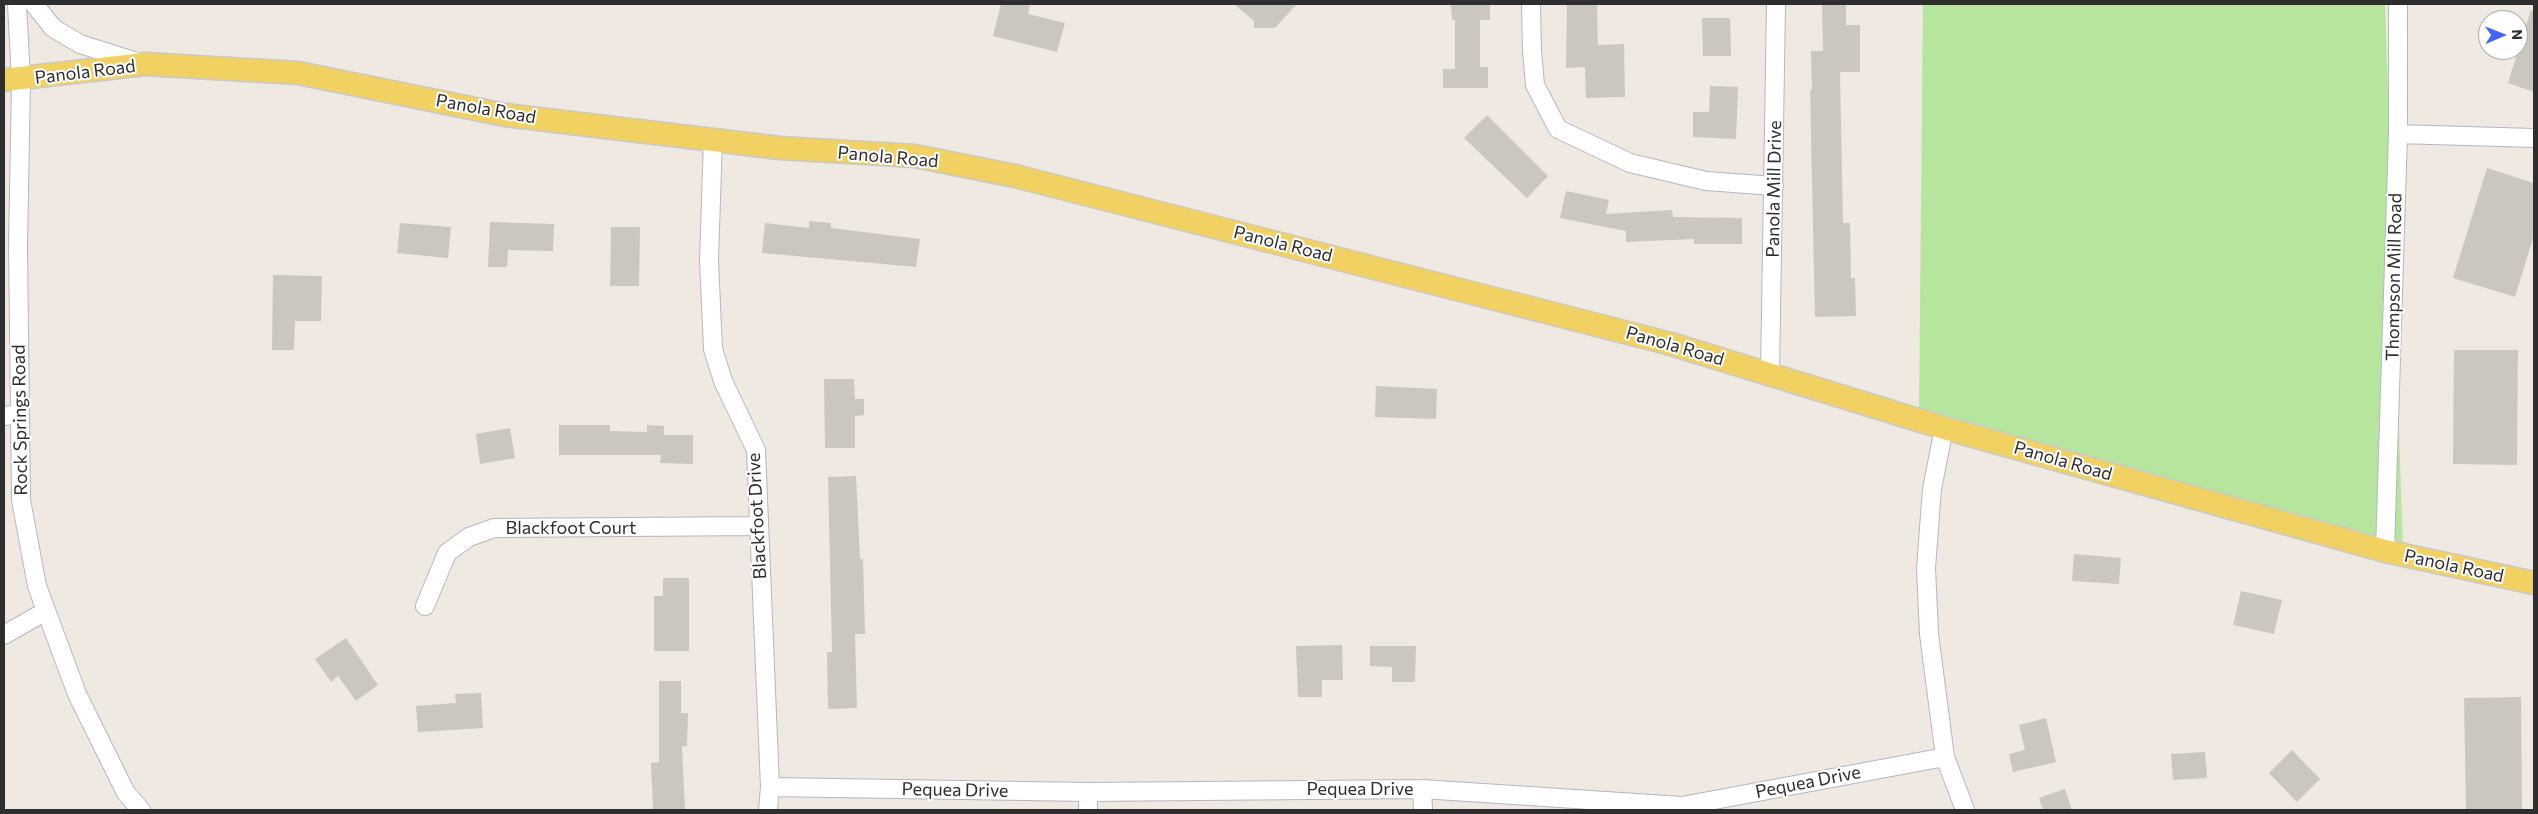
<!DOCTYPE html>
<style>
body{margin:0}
#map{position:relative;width:2538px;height:814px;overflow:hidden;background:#efe9e1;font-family:Commissioner,sans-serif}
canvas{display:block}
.frame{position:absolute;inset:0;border:5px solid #2e2e2e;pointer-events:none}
.north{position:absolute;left:2478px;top:10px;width:50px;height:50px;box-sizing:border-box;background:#fff;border:1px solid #ababab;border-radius:50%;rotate:89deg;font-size:14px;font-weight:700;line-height:20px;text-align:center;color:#2e2e2e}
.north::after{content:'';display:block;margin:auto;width:18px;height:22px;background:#4264fb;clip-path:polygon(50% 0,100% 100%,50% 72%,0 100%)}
</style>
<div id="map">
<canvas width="2538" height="814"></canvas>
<div class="frame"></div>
<div class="north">N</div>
</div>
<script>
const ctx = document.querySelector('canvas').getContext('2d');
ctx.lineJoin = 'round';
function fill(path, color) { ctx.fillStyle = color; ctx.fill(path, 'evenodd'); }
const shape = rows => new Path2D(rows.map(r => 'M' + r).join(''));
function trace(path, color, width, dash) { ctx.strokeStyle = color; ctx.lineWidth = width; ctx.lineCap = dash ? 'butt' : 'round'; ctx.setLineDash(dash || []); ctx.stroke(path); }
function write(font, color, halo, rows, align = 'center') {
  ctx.font = font + ' Commissioner,sans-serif'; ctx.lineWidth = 4; ctx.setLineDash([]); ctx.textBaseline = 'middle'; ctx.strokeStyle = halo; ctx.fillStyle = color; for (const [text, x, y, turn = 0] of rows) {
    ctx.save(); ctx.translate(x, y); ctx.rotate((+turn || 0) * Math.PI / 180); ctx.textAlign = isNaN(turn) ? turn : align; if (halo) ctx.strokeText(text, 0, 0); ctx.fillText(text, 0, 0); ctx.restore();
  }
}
const green = shape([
 [1923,4,2385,4,2403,552,1919,414]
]);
const building = shape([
 [1001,4,1030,4,1028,14,1065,23,1057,52,993,36],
 [1234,4,1297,4,1275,28,1254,28,1254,21],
 [1451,4,1490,4,1490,20,1480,20,1480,67,1488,67,1488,88,1443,88,1443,69,1455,69,1455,20,1452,20],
 [1567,4,1597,4,1598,45,1624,44,1625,97,1586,98,1585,67,1566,68],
 [1822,4,1846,4,1846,25,1860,25,1860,72,1840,72,1843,223,1850,223,1851,278,1855,278,1856,316,1815,317,1810,90,1812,90,1811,51,1823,51],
 [2531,10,2534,11,2534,92,2508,83],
 [1702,18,1730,18,1731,56,1703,56],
 [1710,86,1738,87,1736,139,1693,137,1693,112,1709,112],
 [1487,115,1548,176,1527,198,1464,138],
 [2487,168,2534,183,2534,235,2515,297,2453,278],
 [1566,191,1609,200,1606,214,1672,210,1673,217,1742,218,1742,244,1694,244,1694,239,1626,242,1626,231,1560,218],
 [809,221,831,223,831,228,920,239,916,267,762,253,765,223,809,228],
 [490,222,554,224,553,251,508,250,507,267,488,267],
 [400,223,451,227,448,258,397,253],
 [611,227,640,227,639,286,610,286],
 [273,275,322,276,321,321,295,321,294,350,272,350],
 [2454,350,2518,350,2517,465,2453,464],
 [824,379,854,379,855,399,864,399,864,415,855,416,855,448,825,448],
 [1376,386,1437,389,1436,419,1375,417],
 [559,425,610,425,610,431,647,432,647,425,664,426,664,435,693,435,693,464,660,463,661,455,559,455],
 [510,428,515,458,480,464,476,434],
 [856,476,860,559,863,559,865,634,855,634,857,708,828,709,827,652,832,652,828,477],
 [2074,554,2121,558,2119,584,2072,581],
 [663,578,689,578,689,651,654,651,654,596,663,596],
 [2241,591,2282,600,2274,634,2233,625],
 [346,638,378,685,356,701,338,676,331,682,315,659],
 [1342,645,1343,680,1322,680,1322,697,1298,697,1296,646],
 [1370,646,1416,646,1415,682,1392,682,1392,667,1370,666],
 [659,681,681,681,681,713,688,713,687,746,682,746,685,810,653,810,651,763,659,762],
 [481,693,483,728,418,732,416,706,456,703,455,694],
 [2521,697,2522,810,2466,810,2464,698],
 [2046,718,2056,762,2013,772,2009,754,2025,750,2019,725],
 [2292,750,2320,779,2297,802,2269,773],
 [2205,752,2207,778,2173,780,2171,754],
 [2065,789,2072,810,2043,810,2039,798]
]);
const minor = shape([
 [17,4,21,80,18,247,21,500,37,586,77,694,126,793,141,810],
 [34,4,53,28,80,44,140,63],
 [1531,4,1532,51,1535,85,1558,129,1630,163,1706,181,1774,186],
 [2398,134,2534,138],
 [713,139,709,260,713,349,723,381,756,450,770,787,768,810],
 [1770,374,1776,4],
 [4,416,20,414],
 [1944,428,1932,489,1926,568,1929,634,1945,757,1965,810],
 [2385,551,2398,134,2398,4],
 [425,606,447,553,469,537,494,528,759,526],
 [4,635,46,611],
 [770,787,1088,792,1422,789,1682,806,1945,757],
 [1422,789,1423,810],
 [1088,810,1088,792]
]);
const major = shape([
 [4,80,145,64,298,73,505,115,780,148,915,156,1015,176,1671,344,1944,428,2385,551,2534,583]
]);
const streetNames = [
 ["Panola Road",85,72,-7],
 ["Panola Road",486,109,10],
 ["Panola Road",888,157,5],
 ["Panola Mill Drive",1774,189,-89],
 ["Panola Road",1283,244,14],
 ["Thompson Mill Road",2394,277,-89],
 ["Panola Road",1675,346,16],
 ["Rock Springs Road",20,420,-91],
 ["Panola Road",2063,461,16],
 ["Blackfoot Drive",757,516,-93],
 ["Blackfoot Court",571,528],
 ["Panola Road",2454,566,12],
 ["Pequea Drive",1808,782,-11],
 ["Pequea Drive",1360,789],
 ["Pequea Drive",955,790,1]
];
fill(green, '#b6e59e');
fill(building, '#cbc7bf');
trace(minor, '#b4b7c1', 20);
trace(major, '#c9c9c9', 25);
trace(minor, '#fff', 18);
trace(major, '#f2d163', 22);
write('18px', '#2e2e2e', '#fff', streetNames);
</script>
